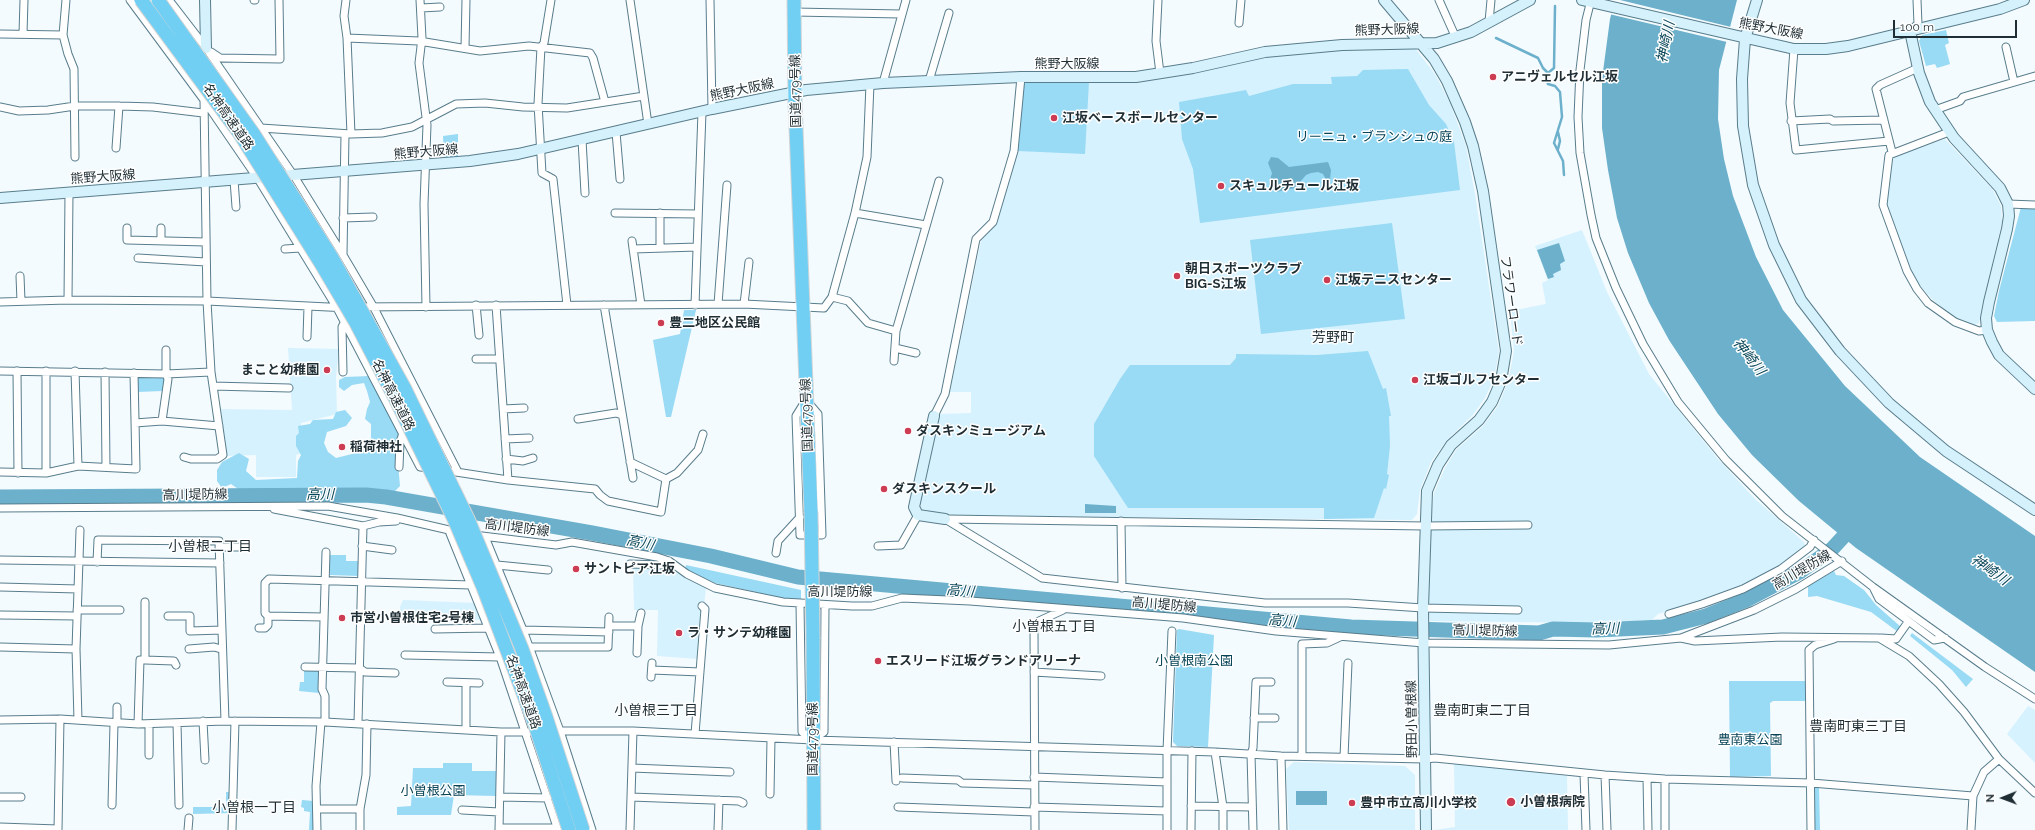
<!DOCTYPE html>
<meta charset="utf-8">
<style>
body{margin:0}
#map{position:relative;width:2035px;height:830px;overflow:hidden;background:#f3fbfe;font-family:Raleway,sans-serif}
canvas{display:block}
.north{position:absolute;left:1983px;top:778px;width:40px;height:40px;-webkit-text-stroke:3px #fff;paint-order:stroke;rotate:269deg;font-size:11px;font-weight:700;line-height:16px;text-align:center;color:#1f2e34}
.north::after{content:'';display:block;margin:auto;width:14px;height:18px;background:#1f2e34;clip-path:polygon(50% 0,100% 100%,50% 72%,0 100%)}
.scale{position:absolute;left:1893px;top:20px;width:124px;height:18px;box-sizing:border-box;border:2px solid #1f2e34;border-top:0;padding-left:5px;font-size:12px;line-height:14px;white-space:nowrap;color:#1f2e34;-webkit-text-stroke:3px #fff;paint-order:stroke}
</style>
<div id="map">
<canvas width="2035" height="830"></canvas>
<div class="north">N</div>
<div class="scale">100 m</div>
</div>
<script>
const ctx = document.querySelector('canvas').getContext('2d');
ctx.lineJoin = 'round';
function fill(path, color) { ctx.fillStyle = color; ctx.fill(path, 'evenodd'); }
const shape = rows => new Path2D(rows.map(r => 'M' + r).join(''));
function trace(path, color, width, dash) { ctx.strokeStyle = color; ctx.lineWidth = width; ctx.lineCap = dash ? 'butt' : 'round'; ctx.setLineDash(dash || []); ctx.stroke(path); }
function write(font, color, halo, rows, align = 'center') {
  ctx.font = font + ' Raleway,"Noto Sans JP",sans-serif'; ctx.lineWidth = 3; ctx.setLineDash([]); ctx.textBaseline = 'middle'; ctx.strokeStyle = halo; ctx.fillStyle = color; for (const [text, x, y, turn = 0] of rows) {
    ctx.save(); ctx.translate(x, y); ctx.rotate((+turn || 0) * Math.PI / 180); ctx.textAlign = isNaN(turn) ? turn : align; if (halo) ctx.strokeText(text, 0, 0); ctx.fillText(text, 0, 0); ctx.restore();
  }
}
const built = shape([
 [1414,47,1435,74,1450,103,1466,146,1475,194,1499,352,1494,379,1485,398,1473,415,1446,441,1431,462,1420,490,1417,514,1412,520,932,515,924,513,919,503,939,414,971,413,971,392,950,392,981,241,997,223,1017,152,1024,84,1028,81,1135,82,1264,56,1341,50],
 [1945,139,1993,190,2001,206,2002,222,1979,323,1972,326,1958,321,1931,298,1915,280,1885,202,1892,157],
 [1582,230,1607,292,1649,374,1718,459,1755,499,1804,542,1805,547,1779,567,1742,586,1702,601,1658,614,1652,620,1597,623,1430,621,1427,602,1429,530,1434,493,1445,468,1456,450,1483,426,1498,406,1508,382,1514,351,1510,311,1546,304,1542,283,1548,280,1535,246],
 [288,348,339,349,336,377,337,414,301,423,302,453,296,455,296,477,256,477,256,455,226,456,221,409,292,410],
 [662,567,676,571,706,588,698,659,657,656,658,610,634,610,633,568],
 [403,600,475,603,481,620,399,619,400,607],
 [2028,706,2035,710,2035,763,2007,734],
 [1294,762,1405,766,1415,775,1415,830,1289,830,1286,769],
 [1454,763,1567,776,1568,830,1434,830,1455,827]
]);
const green = shape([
 [1946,30,1949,43,1945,45,1950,64,1937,68,1935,64,1926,66,1919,41,1922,35],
 [1408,69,1429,105,1446,124,1454,142,1460,190,1200,223,1193,169,1182,139,1179,102,1246,90,1249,96,1293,84,1332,84,1331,77,1357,76,1363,70],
 [1028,82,1089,82,1085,154,1018,151,1024,84],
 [458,134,458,159,444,160,443,136],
 [2021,207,2035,208,2035,321,1997,322,1994,316,1999,291],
 [1392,223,1405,319,1261,334,1250,240],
 [684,310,696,310,671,417,666,417,653,340,680,334],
 [1368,351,1383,389,1386,388,1391,416,1389,416,1390,446,1387,474,1389,475,1386,489,1384,488,1374,518,1324,519,1324,508,1128,508,1094,456,1094,424,1120,379,1130,365,1230,365,1236,358,1236,354,1317,355],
 [165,376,163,391,137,392,137,377],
 [369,376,399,431,396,442,400,486,393,493,348,489,241,491,231,484,222,488,217,481,217,470,222,462,239,453,249,459,246,471,256,480,297,478,298,461,301,455,296,446,296,436,299,433,298,426,310,424,313,420,333,419,336,412,345,410,352,418,346,426,327,432,324,443,328,452,336,458,360,452,371,440,371,424,365,419,367,409,370,402,367,391,364,383,352,385,344,391,339,387,339,380,345,377],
 [330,555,346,555,346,561,358,561,358,576,330,575],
 [686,565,801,590,801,599,783,598,715,583,685,569],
 [1834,571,1836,575,1844,576,1864,590,1876,605,1901,627,1898,632,1871,612,1817,596,1808,597,1808,586],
 [1179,629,1214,635,1208,747,1177,746,1173,742,1177,630],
 [1912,633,1973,679,1966,687,1952,670,1910,636],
 [304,670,317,670,320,672,319,693,299,691,300,682,304,682],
 [1729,681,1806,681,1807,701,1773,701,1770,703,1771,776,1730,777],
 [443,763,472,763,472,771,497,771,496,796,454,795,451,815,397,815,397,807,411,806,413,768,443,768],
 [1814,787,1819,787,1820,830,1814,830,1812,790],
 [226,792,230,792,230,813,193,814,193,807,226,807],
 [302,800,314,801,315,830,309,830,310,812,304,811,304,808,301,807]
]);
const water = shape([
 [1615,0,1737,0,1719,70,1718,119,1724,159,1733,196,1756,257,1783,310,1845,386,1920,457,2035,536,2035,672,1856,548,1799,501,1752,455,1718,414,1669,340,1649,303,1628,253,1617,218,1608,170,1602,128,1602,79,1610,19],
 [1271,157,1278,158,1289,167,1328,162,1331,170,1330,179,1327,181,1323,174,1318,172,1311,173,1306,175,1295,188,1276,192,1269,184,1272,173,1268,163],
 [1559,243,1565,261,1560,264,1561,270,1553,274,1554,277,1548,279,1537,250],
 [1085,504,1116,506,1116,513,1085,513],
 [1296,791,1327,791,1327,805,1296,805]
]);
const pier = shape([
 [1613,0,1620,0,1731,27,1727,42,1609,14]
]);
const stream = shape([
 [1555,6,1554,68,1548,73,1546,79,1548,84,1555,86,1560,92,1562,117,1554,143,1563,161,1564,175],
 [1496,38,1538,58,1543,68,1548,73],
 [1558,149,1560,141,1558,132]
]);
const river = shape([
 [0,497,366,495,386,497,592,533,711,556,798,577,1351,627,1539,633,1553,629,1596,630,1663,627,1706,616,1746,600,1801,571,1832,549,1856,523]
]);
const street = shape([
 [66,0,63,35,68,54,74,69,75,157],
 [130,0,204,100,258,179,337,308,420,467,431,468],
 [169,0,206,48,294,176,343,255,373,306,458,472],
 [254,0,255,0],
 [346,0,344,16,347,38,351,134],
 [420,0,422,38,419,63,427,125,424,204,426,307],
 [551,0,544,43,541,47,538,104,542,173,553,179,567,305],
 [630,0,648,124],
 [710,0,712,109],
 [1158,0,1156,41,1160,73],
 [1439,0,1456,38],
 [1591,0,1586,20,1580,70,1578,117,1580,153,1591,215,1596,238,1616,288,1643,344,1678,402,1726,460,1782,516,1873,587,1985,667,2035,699],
 [421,8,440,7],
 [794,12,901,14],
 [1489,22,1491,0],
 [1239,23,1241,0],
 [1912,29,1918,24,1917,0],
 [0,34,63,35],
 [23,34,24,0],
 [347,38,419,41,480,51,529,46,590,53,593,58,605,102],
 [2006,47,2014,82],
 [465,48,466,0],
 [1794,49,1790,103,1796,150,1889,141],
 [211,52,220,58,280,59,279,0],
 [929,81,949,13],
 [883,83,906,0],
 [0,107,19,111,48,110,75,106,119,106,153,107,203,113],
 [1935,110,1960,101,1963,97,2035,76],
 [1791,121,1830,119,1833,121,1884,120],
 [261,128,351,134,382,133,412,127,456,104,485,103,523,107,567,108,644,96],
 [616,132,620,179],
 [1949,132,1889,155,1883,205,1907,271,1917,289,1928,303,1955,322,1979,331,1987,330],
 [582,140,585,193],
 [116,148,119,106],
 [1892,152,1876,89,1880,85,1918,68],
 [234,180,236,207],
 [2008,204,2035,205],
 [615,213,698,214],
 [660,213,660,248],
 [855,213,926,225],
 [343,218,373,217],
 [127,228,127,240,206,242],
 [161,228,161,241],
 [632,241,641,305],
 [285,249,300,248],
 [633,249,697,247],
 [343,255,345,134],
 [138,258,206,262],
 [20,276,21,301],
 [832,297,848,301,868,323,896,331],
 [68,300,69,193],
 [0,302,68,300,207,301,348,308],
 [718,304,727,185],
 [744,304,749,262],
 [476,305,479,335],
 [496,305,508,480],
 [604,305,633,478],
 [695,305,702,112],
 [359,307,744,304,824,308,832,297,855,213,867,157,870,84],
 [307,337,308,307],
 [895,348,916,353],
 [476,359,499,359],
 [894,361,896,331,939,181],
 [0,371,166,374,211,372],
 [17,371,18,473],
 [46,371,46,473],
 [75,371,78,466],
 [105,372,106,467],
 [343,372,342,327,344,323],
 [213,386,289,388],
 [806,400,818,414,822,535,800,535,796,416,806,400],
 [503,409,524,408],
 [934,416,945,394,976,239,993,222,1014,151,1021,77],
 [578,419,616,413,622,415],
 [162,421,168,379,166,374,166,350],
 [135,423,162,421,219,426],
 [505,439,529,438],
 [184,457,191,459,217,459,223,455,211,372,207,301,204,100],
 [506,459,523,461,533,458],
 [630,462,666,479,677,473,698,450,703,434],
 [399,467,400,442,403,433],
 [443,470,508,480,595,489,600,495,608,501,661,512,666,479],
 [0,472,46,473,78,466,136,469,134,373],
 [0,508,328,506,397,518,462,533],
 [274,509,363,526,358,723],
 [945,519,1042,578,1265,603,1348,603,1423,608,1518,610],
 [947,519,1425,526,1528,525],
 [1121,521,1122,588],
 [363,526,379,522,396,521],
 [449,531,500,657,558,830],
 [474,535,556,545,572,542,657,557,669,561,687,574,715,588,783,602,852,606,872,606,902,598,970,601,1183,618,1276,631,1424,643,1609,645,1681,638,1754,610,1796,589,1842,561],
 [485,537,523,630,560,731,592,830],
 [362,546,392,550],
 [878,546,901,545,918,515],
 [219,547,243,547],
 [776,553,778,541,800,517],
 [0,560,220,563],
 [97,562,98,540,219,541,225,721],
 [630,564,661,565,669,561],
 [497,565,548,570],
 [0,587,78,589],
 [1874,589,1879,599,1934,640,1945,638],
 [800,604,802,732,813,740,824,732,825,606],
 [77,610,120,610],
 [1669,614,1702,604,1743,589,1781,569,1810,547,1814,540],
 [0,615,77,616],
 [168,616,190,616,190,631,222,630],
 [324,617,268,616,265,613,265,583,269,579,471,585],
 [609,626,638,626],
 [259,628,265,628,268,625,268,616],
 [435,629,489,628],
 [523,630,609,632],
 [1681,638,1695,641,1782,637,1879,638,1909,656,1939,684,1964,712,1999,759,2035,793],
 [1881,638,1896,639,1908,622],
 [0,647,76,649],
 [530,647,608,647,609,617],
 [189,649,214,647,221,649],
 [637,653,638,626,641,613],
 [405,655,500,657],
 [145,660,174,661,176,665],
 [305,667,359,668,365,672,395,673],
 [652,670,700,672],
 [1034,672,1101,676],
 [651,677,652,663],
 [447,682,479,683],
 [1254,718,1275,718],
 [0,720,60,719,138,724,225,721,325,722,501,732,539,732],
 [78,720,76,649,80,530],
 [203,721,205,760],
 [325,722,325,696,322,689,326,552],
 [117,723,117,707],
 [177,723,179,805],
 [138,724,140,660,145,660,145,602],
 [149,724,149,755],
 [466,729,466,683],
 [549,731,633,731,813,740,1215,752,1281,756,1425,759,1435,758,1605,775,1665,779,1811,783,1973,796],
 [695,734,705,609,702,606],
 [894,742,896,781],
 [1215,752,1223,807,1223,830],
 [1281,756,1283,830],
 [1302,756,1302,644,1327,643,1340,637],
 [1344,757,1348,663],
 [632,768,730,772],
 [1584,774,1586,830],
 [1605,775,1607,830],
 [1034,777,1167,782],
 [902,778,958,780,962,783,1034,785],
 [1647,778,1648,830],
 [1665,779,1665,830],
 [770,794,771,739],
 [0,797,21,797],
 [500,797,548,798],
 [631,797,739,801,743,803],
 [112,805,114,723],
 [1191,806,1252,807],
 [898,807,1034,812],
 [1034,807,1167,811],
 [317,809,360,809],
 [462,810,499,812],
 [0,827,58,829],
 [499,828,557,828],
 [58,830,60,719],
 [188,830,189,818],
 [232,830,235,721],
 [317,830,316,786,321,722],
 [360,830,360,809,366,775,367,724],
 [499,830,501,732],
 [630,830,633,731],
 [718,830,719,800],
 [1035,830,1034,630,1039,621,1063,610],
 [1167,830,1167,751,1172,631],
 [1191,830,1192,751],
 [1253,830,1251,754,1253,748,1256,682,1271,682],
 [1811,830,1809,650,1815,645,1834,639],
 [1971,830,1973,796,1984,772,1999,759]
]);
const secondary = shape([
 [205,0,206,48],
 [1384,0,1434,59,1447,81,1465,122,1473,146,1483,191,1506,351,1501,381,1492,402,1479,420,1451,445,1438,465,1427,491,1423,608,1426,830],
 [1582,0,1794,49,1826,49,1848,46,2000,9,2024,0],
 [1757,0,1745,39,1742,79,1743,126,1753,185,1774,245,1801,300,1840,351,1889,403,1946,451,2035,510],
 [1910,31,1919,73,1930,102,1954,138,2000,188,2008,204,2009,216,2007,229,1989,302,1986,318,1987,330,1992,342,1999,355,2035,389],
 [0,198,470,161,518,154,712,109,806,90,883,83,1021,77,1136,77,1193,68,1265,52,1342,45,1437,43,1471,32,1530,0],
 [934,416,914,507,918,515,945,519]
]);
const highway = shape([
 [794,0,795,102,811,512],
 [813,639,814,830]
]);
const highwayBridge = shape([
 [141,0,240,134,320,262,356,323,395,398,454,519,483,587,534,722,569,830],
 [158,0,253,133,331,256,405,389,468,519,522,649,546,717,583,830],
 [811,512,813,639]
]);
const markers = [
 [1493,77,4,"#cc3c53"],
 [1054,118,4,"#cc3c53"],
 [1221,186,4,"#cc3c53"],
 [1177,276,4,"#cc3c53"],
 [1327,280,4,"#cc3c53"],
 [661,323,4,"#cc3c53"],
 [327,370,4,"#cc3c53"],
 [1415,380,4,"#cc3c53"],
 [908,431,4,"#cc3c53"],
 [342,447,4,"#cc3c53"],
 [884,489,4,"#cc3c53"],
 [576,569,4,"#cc3c53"],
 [342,618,4,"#cc3c53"],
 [679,633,4,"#cc3c53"],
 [878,661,4,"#cc3c53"],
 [1511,802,5,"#cc3c53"],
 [1352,803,4,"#cc3c53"]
];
const streetNames = [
 ["熊野大阪線",1771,29,11],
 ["熊野大阪線",1387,30,-2],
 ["熊野大阪線",1067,64],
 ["熊野大阪線",742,90,-12],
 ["国道479号線",796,91,-91],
 ["名神高速道路",228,117,55],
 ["熊野大阪線",426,152,-5],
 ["熊野大阪線",103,177,-4],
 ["フラワーロード",1511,301,82],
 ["名神高速道路",393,395,63],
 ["国道479号線",807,415,-92],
 ["高川堤防線",195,495,-1],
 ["高川堤防線",517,528,7],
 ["高川堤防線",1802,570,-30],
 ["高川堤防線",840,592],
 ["高川堤防線",1164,605,5],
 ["高川堤防線",1485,631,1],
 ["名神高速道路",523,692,70],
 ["野田小曽根線",1412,719,-91],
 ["国道479号線",813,739,-90]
];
const poiNames = [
 ["アニヴェルセル江坂",1501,77],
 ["江坂ベースボールセンター",1062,118],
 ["スキュルチュール江坂",1229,186],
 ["朝日スポーツクラブ",1185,269],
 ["BIG-S江坂",1185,284],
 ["江坂テニスセンター",1335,280],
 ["豊二地区公民館",669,323],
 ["まこと幼稚園",319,370,"right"],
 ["江坂ゴルフセンター",1423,380],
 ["ダスキンミュージアム",916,431],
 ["稲荷神社",350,447],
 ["ダスキンスクール",892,489],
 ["サントピア江坂",584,569],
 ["市営小曽根住宅2号棟",350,618],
 ["ラ・サンテ幼稚園",687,633],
 ["エスリード江坂グランドアリーナ",886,661],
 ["小曽根病院",1520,802],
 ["豊中市立高川小学校",1360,803]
];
const parkNames = [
 ["リーニュ・ブランシュの庭",1374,137],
 ["小曽根南公園",1194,661],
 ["豊南東公園",1750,740],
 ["小曽根公園",433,791]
];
const waterNames = [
 ["神崎川",1666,42,-79],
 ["神崎川",1749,357,52],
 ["高川",320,495],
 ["高川",640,543,12],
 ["神崎川",1990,570,35],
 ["高川",960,591,5],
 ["高川",1282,621,5],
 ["高川",1605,629,-2]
];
const neighbourhoodNames = [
 ["芳野町",1333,338],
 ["小曽根二丁目",210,547],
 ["小曽根五丁目",1054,627],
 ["小曽根三丁目",656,711],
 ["豊南町東二丁目",1482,711],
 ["豊南町東三丁目",1858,727],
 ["小曽根一丁目",254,808]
];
fill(built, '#d6f2fe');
fill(green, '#99daf5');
fill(water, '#6cb0cb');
fill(pier, '#f3fbfe');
trace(stream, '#6cb0cb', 2.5);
trace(river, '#6cb0cb', 15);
trace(street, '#597d8c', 9);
trace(secondary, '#597d8c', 12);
trace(highway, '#d2d5d6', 15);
trace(street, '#fff', 7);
trace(secondary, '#d4f1fc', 10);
trace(highway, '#71cff4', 13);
trace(highwayBridge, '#d2d5d6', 15, []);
trace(highwayBridge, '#71cff4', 13);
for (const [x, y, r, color] of markers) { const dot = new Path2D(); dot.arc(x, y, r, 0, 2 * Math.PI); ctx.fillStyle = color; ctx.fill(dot); trace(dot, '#fff', 1.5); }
write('13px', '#1f2e34', '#fff', streetNames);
write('bold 13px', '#1f2e34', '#fff', poiNames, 'left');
write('13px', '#064357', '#fff', parkNames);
write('italic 14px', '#0b475a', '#fff', waterNames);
write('14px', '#1f2e34', '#fff', neighbourhoodNames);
</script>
